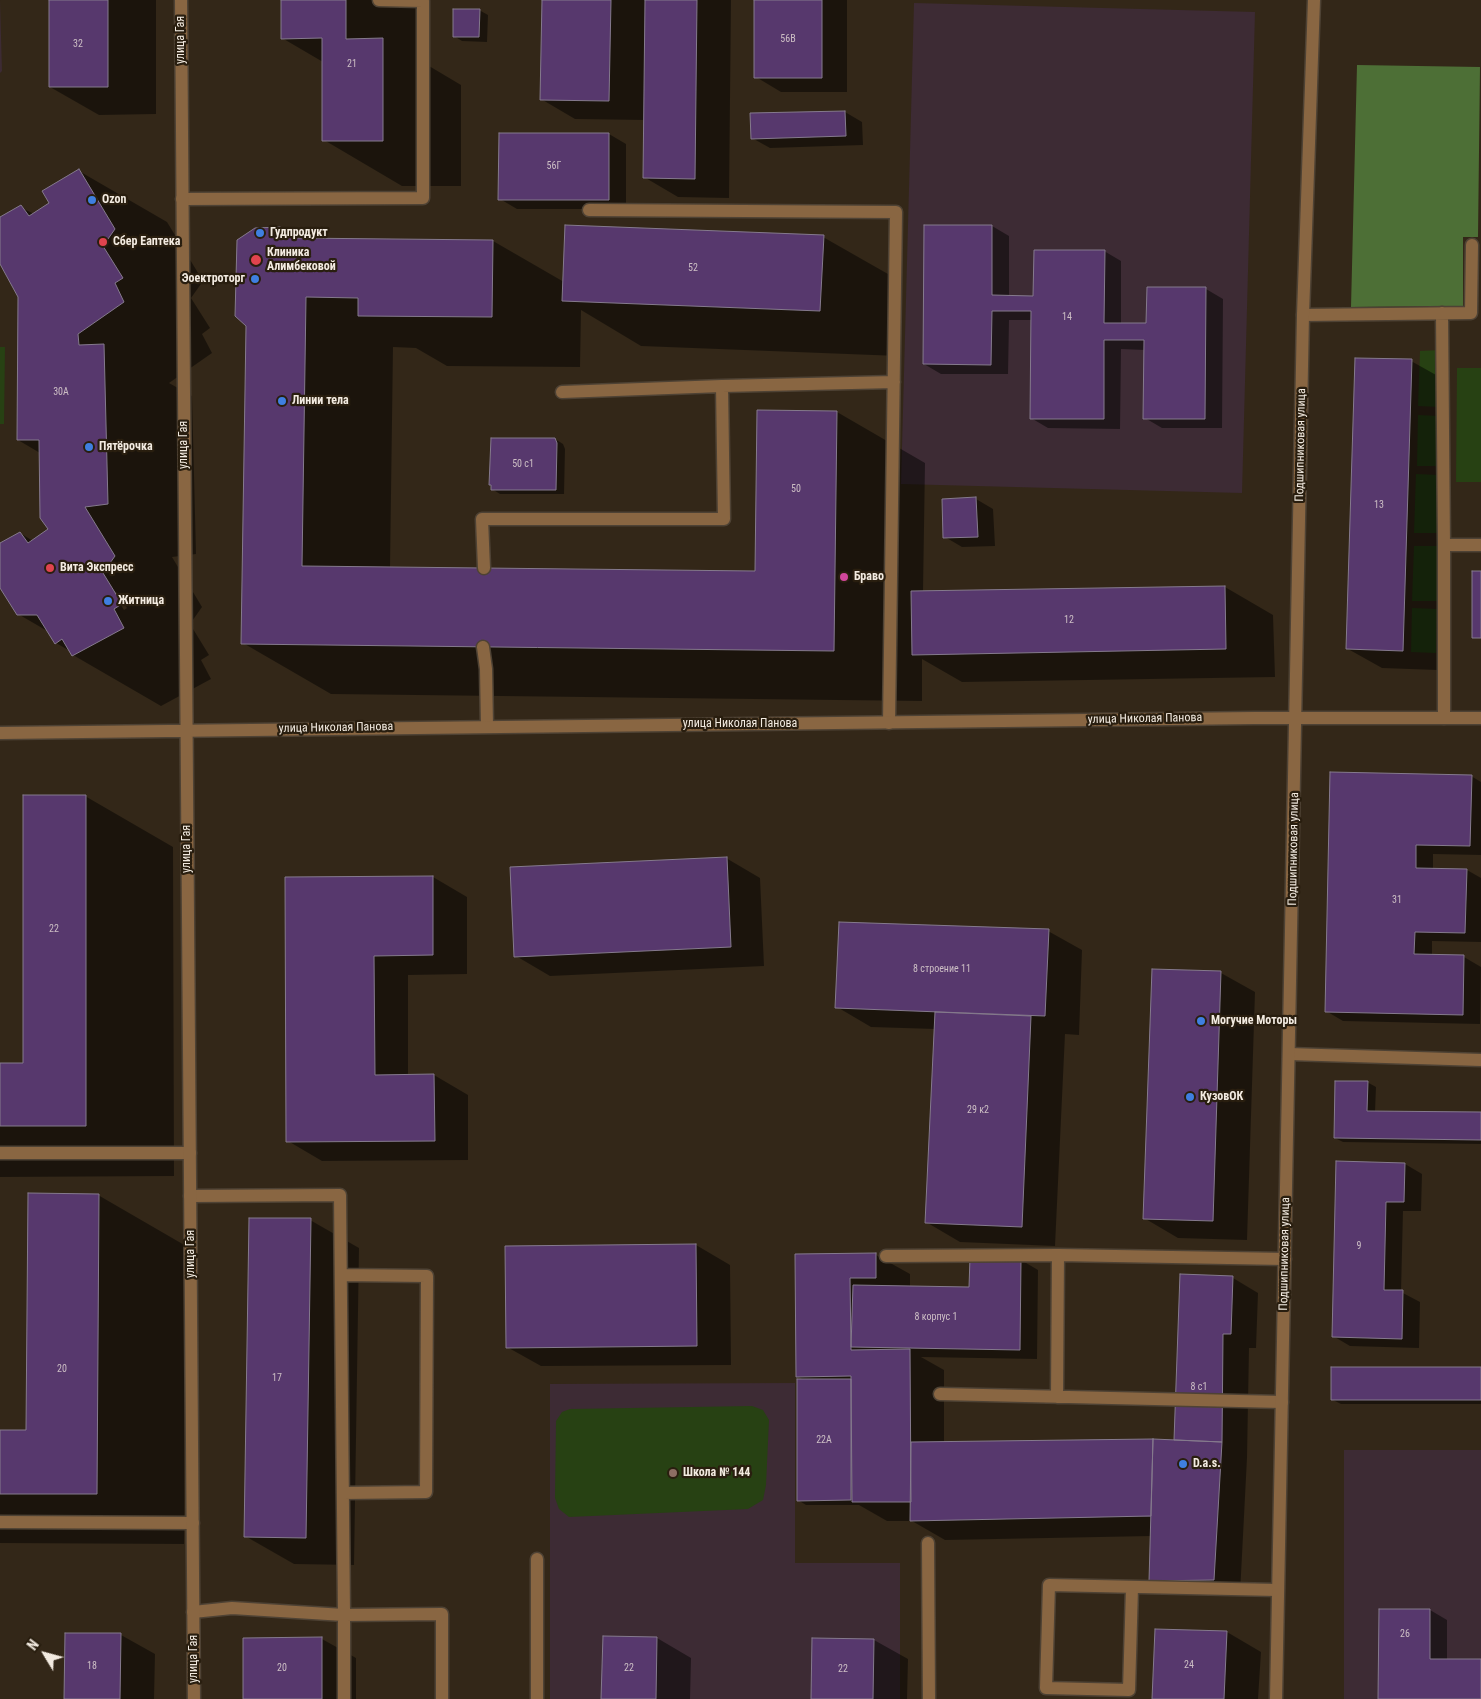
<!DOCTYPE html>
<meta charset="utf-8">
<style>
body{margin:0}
#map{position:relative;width:1481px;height:1699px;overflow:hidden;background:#332718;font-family:"Roboto Condensed",sans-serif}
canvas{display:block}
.north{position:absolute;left:20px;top:1629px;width:50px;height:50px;-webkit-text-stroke:4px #291e0f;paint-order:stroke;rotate:307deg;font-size:14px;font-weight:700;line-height:20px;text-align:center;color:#f3ebe1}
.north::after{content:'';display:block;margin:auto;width:18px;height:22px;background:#f3ebe1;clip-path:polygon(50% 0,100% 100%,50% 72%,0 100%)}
</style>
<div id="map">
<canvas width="1481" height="1699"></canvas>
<div class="north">N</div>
</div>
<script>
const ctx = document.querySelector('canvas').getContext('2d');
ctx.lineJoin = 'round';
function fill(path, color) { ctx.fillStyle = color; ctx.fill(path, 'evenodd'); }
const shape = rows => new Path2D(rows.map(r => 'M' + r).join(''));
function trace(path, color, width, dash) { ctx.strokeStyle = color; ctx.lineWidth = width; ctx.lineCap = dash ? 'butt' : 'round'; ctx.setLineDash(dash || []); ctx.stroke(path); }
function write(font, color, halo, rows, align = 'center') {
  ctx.font = font + ' "Roboto Condensed",sans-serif'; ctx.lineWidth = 4.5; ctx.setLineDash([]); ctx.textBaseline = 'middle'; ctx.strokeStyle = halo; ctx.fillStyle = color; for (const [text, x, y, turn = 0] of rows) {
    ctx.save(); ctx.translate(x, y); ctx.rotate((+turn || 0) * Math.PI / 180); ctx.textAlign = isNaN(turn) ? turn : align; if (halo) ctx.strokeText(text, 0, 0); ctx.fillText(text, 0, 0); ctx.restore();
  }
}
const education = shape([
 [0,0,2,71,0,73],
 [914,3,1255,12,1242,493,901,484],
 [795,1383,795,1563,900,1563,900,1699,550,1699,550,1384],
 [1344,1450,1481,1450,1481,1699,1344,1699]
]);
const green = shape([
 [0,347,5,347,4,424,0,424],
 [1440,350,1439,407,1418,406,1420,351],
 [1457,368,1481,368,1481,482,1456,482],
 [1418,415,1439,416,1438,466,1417,466],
 [1416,474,1438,475,1438,533,1414,533],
 [1414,546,1438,546,1437,601,1412,601],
 [1412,608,1437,609,1436,653,1411,652],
 [752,1406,763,1410,769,1420,766,1485,763,1500,748,1509,569,1517,559,1509,555,1498,556,1421,562,1412,570,1409]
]);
const forest = shape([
 [1357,65,1480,67,1478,237,1463,237,1463,306,1351,307]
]);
const shadow = shape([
 [50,0,156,0,156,114,99,115,50,87],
 [282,0,424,0,424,63,461,85,461,186,402,186,324,140,323,62,282,38],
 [543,0,731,0,729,198,678,197,644,177,645,120,575,119,541,99],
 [756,0,847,0,847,92,781,92,756,77],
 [479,10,488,15,487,42,462,41,454,36],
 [845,112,862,122,863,145,770,148,752,138,752,115],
 [609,134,626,144,626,209,517,209,500,199],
 [79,171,167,222,203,281,191,298,210,328,202,334,212,353,169,383,192,396,196,554,172,557,202,607,190,624,209,655,201,660,211,679,161,706,73,655,70,651,56,643,49,632,18,614,0,586,0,544,20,533,33,541,49,530,40,453,18,440,20,296,0,262,0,218,20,207,34,214,51,204],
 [113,592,116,592,127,608,124,610],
 [925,226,992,226,1009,236,1009,297,1034,297,1104,251,1121,261,1121,324,1148,325,1206,289,1223,299,1222,428,1162,428,1145,418,1145,350,1121,349,1120,429,1048,428,1031,418,1032,320,1009,320,1008,374,941,374,924,364],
 [279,228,299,239,493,241,564,282,823,237,902,282,899,356,641,346,581,310,580,367,447,366,416,348,393,347,390,568,756,573,837,412,925,463,923,592,1225,587,1273,615,1275,677,962,682,922,659,922,701,331,694,243,643],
 [1411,361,1445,380,1437,670,1382,668,1348,649],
 [555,439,563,444,565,449,564,494,500,494,492,489,490,485],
 [976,499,993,509,995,546,962,547,945,537],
 [1331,773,1471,776,1481,782,1481,855,1433,854,1433,869,1467,870,1481,878,1481,942,1432,941,1432,956,1464,957,1481,967,1480,1024,1343,1021,1326,1011],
 [85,796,173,847,174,1176,0,1177,0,1064,24,1064],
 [726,858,760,878,764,966,550,976,516,956],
 [433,877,467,897,467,974,408,975,408,1076,434,1075,468,1095,468,1160,322,1161,288,1141,286,878],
 [1048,931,1082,950,1079,1035,1065,1034,1055,1246,960,1242,926,1222,935,1029,871,1027,837,1007],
 [1153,970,1221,973,1255,992,1247,1240,1178,1238,1144,1218],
 [1367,1082,1376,1087,1375,1112,1481,1113,1481,1144,1343,1142,1335,1138],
 [1337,1163,1405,1164,1422,1174,1421,1211,1403,1211,1401,1292,1420,1302,1419,1348,1350,1346,1333,1336],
 [98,1195,186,1246,184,1544,0,1543,0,1431,28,1431],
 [310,1220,359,1248,354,1565,294,1564,245,1536],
 [696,1245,730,1265,731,1365,541,1366,507,1347],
 [796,1255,876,1255,910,1274,910,1287,970,1288,1021,1260,1038,1270,1037,1359,921,1357,944,1370,944,1443,1175,1441,1233,1278,1258,1293,1256,1348,1249,1348,1247,1458,1240,1594,1176,1595,1150,1580,1152,1536,945,1540,912,1521,887,1521,859,1505,806,1505,798,1500,804,1380,797,1376],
 [1481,1368,1481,1404,1341,1404,1333,1400],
 [1381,1610,1430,1610,1447,1620,1447,1660,1481,1661,1481,1699,1380,1699],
 [1227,1632,1261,1652,1258,1699,1153,1699],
 [121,1635,155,1654,154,1699,65,1699],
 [657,1638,691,1658,690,1699,602,1699],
 [322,1639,356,1658,356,1699,244,1699],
 [874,1640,908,1659,907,1699,812,1699]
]);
const building = shape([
 [49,0,108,0,108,87,49,87,49,0],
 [281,0,346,0,346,39,383,38,383,141,322,141,322,38,281,39,281,0],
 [542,0,611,0,609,101,540,100,542,0],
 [645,0,697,0,695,179,643,178,645,0],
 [754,0,822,0,822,78,754,78,754,0],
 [453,9,480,9,479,37,453,37,453,9],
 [845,111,846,136,751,139,750,113,845,111],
 [499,133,609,133,609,200,498,200,499,133],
 [79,169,115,229,103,246,123,278,115,283,124,302,78,334,79,345,104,344,108,504,85,507,115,556,103,573,122,604,114,609,124,628,72,656,62,639,55,644,37,615,17,615,0,588,0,543,20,532,28,543,48,529,40,518,39,440,17,440,18,297,0,264,0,217,21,205,29,216,49,203,42,191,79,169],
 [565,225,824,235,820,311,562,301,565,225],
 [924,225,992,225,992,295,1033,296,1034,250,1105,250,1104,323,1146,323,1147,287,1206,287,1205,419,1143,419,1144,340,1104,340,1104,419,1030,419,1031,311,992,311,991,365,923,364,924,225],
 [280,227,293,238,493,240,492,317,358,316,358,298,306,297,302,566,755,571,757,410,837,411,834,651,241,644,246,326,235,316,237,240,255,228,280,227],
 [1355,358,1412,359,1403,651,1346,649,1355,358],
 [491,438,555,438,557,443,556,490,491,490,491,485,489,485,491,438],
 [976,497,978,537,943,538,942,499,976,497],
 [1472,571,1481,571,1481,638,1472,638,1472,571],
 [1225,586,1226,649,912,655,911,591,1225,586],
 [1330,772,1472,775,1470,846,1416,845,1416,868,1467,869,1465,933,1415,932,1414,954,1464,955,1463,1015,1325,1012,1330,772],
 [23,795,86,795,86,1126,0,1126,0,1063,23,1063,23,795],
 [727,857,731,947,514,957,510,867,727,857],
 [433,876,433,955,374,956,375,1075,434,1074,435,1141,286,1142,285,877,433,876],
 [839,922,1049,929,1045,1016,835,1008,839,922],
 [1152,969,1221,971,1213,1221,1143,1219,1152,969],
 [935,1012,1031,1016,1022,1227,925,1223,935,1012],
 [1335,1081,1368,1081,1367,1111,1481,1112,1481,1140,1334,1138,1335,1081],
 [1336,1161,1405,1163,1404,1202,1386,1202,1384,1290,1403,1290,1402,1339,1332,1337,1336,1161],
 [28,1193,99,1194,97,1494,0,1494,0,1430,26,1430,28,1193],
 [249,1218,311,1218,306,1538,244,1537,249,1218],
 [696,1244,697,1346,506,1348,505,1246,696,1244],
 [876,1253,876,1278,850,1278,851,1350,910,1349,911,1502,852,1502,851,1376,796,1377,795,1254,876,1253],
 [970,1258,1021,1259,1020,1350,851,1347,853,1285,969,1287,970,1258],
 [1180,1274,1233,1276,1231,1334,1223,1334,1222,1442,1174,1440,1180,1274],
 [1331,1367,1481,1367,1481,1400,1331,1400,1331,1367],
 [797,1379,851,1379,851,1500,797,1501,797,1379],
 [1153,1439,1151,1516,910,1521,911,1442,1153,1439],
 [1153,1439,1222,1442,1214,1580,1149,1581,1153,1439],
 [1379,1609,1430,1609,1430,1659,1481,1659,1481,1699,1378,1699,1379,1609],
 [1155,1629,1227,1631,1224,1699,1152,1699,1155,1629],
 [65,1633,121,1633,120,1699,64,1699,65,1633],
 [603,1636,657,1637,656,1699,601,1699,603,1636],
 [322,1637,322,1699,243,1699,243,1638,322,1637],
 [812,1638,874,1639,873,1699,811,1699,812,1638]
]);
const service = shape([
 [182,199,423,198,423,1,379,0],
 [589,210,896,212,889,723],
 [1442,313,1444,545],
 [1303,315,1471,313,1472,245],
 [562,392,722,386],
 [484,568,482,519,724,519,722,386,894,382],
 [483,647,486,669,487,726],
 [1444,718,1444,545,1481,545],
 [1289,1054,1481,1060],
 [0,1153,190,1153],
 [190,1196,340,1195,344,1615,232,1608,193,1612],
 [886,1256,1058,1255],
 [341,1275,427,1276,426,1492,343,1493],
 [940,1394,1282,1402],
 [1057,1397,1058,1255,1285,1259],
 [0,1522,193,1523],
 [928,1543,929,1699],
 [537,1559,537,1699],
 [1132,1588,1129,1690,1046,1688,1049,1585,1277,1590],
 [344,1699,344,1615,442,1614,442,1699]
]);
const minor = shape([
 [181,0,194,1699],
 [0,733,1254,718,1481,718],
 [1276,1699,1303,315,1314,0]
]);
const markers = [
 [92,200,5,"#3f7fe0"],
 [260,233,5,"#3f7fe0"],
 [103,242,5,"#e0444e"],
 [256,260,6,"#e0444e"],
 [255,279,5,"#3f7fe0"],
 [282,401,5,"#3f7fe0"],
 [89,447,5,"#3f7fe0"],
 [50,568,5,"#e0444e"],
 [844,577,5,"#d1479c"],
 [108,601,5,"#3f7fe0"],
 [1201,1021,5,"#3f7fe0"],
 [1190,1097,5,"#3f7fe0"],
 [1183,1464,5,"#3f7fe0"],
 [673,1473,5,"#8d6e63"]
];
const numberNames = [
 ["56В",788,39],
 ["32",78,44],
 ["21",352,64],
 ["56Г",554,166],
 ["52",693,268],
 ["14",1067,317],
 ["30A",61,392],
 ["50 с1",523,464],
 ["50",796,489],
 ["13",1379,505],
 ["12",1069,620],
 ["31",1397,900],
 ["22",54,929],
 ["8 строение 11",942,969],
 ["29 к2",978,1110],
 ["9",1359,1246],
 ["8 корпус 1",936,1317],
 ["20",62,1369],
 ["17",277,1378],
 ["8 с1",1199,1387],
 ["22А",824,1440],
 ["26",1405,1634],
 ["24",1189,1665],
 ["18",92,1666],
 ["20",282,1668],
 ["22",629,1668],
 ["22",843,1669]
];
const streetNames = [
 ["улица Гая",181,40,-90],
 ["улица Гая",184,445,-90],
 ["Подшипниковая улица",1301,445,-89],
 ["улица Николая Панова",1145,719,-1],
 ["улица Николая Панова",740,724],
 ["улица Николая Панова",336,728,-1],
 ["улица Гая",187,849,-90],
 ["Подшипниковая улица",1294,849,-89],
 ["улица Гая",191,1254,-90],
 ["Подшипниковая улица",1285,1254,-89],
 ["улица Гая",194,1659,-90]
];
const poiNames = [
 ["Ozon",102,200],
 ["Гудпродукт",270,233],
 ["Сбер Еаптека",113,242],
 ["Клиника",267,253],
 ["Алимбековой",267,267],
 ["Эоектроторг",245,279,"right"],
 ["Линии тела",292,401],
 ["Пятёрочка",99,447],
 ["Вита Экспресс",60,568],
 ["Браво",854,577],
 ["Житница",118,601],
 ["Могучие Моторы",1211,1021],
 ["КузовОК",1200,1097],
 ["D.a.s.",1193,1464],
 ["Школа № 144",683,1473]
];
fill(education, '#3d2b34');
fill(green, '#274113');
fill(forest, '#4d6f36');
fill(shadow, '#0007');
fill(building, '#57386d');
trace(building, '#857a8d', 1);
trace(service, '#4e4234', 15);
trace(minor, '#4e4234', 15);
trace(service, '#896642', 12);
trace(minor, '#896642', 12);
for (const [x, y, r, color] of markers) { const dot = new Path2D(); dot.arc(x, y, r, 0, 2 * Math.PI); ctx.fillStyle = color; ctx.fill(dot); trace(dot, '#291e0f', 2); }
write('10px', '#ccbec4', null, numberNames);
write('12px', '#f3ebe1', '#291e0f', streetNames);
write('bold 12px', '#f3ebe1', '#291e0f', poiNames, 'left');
</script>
